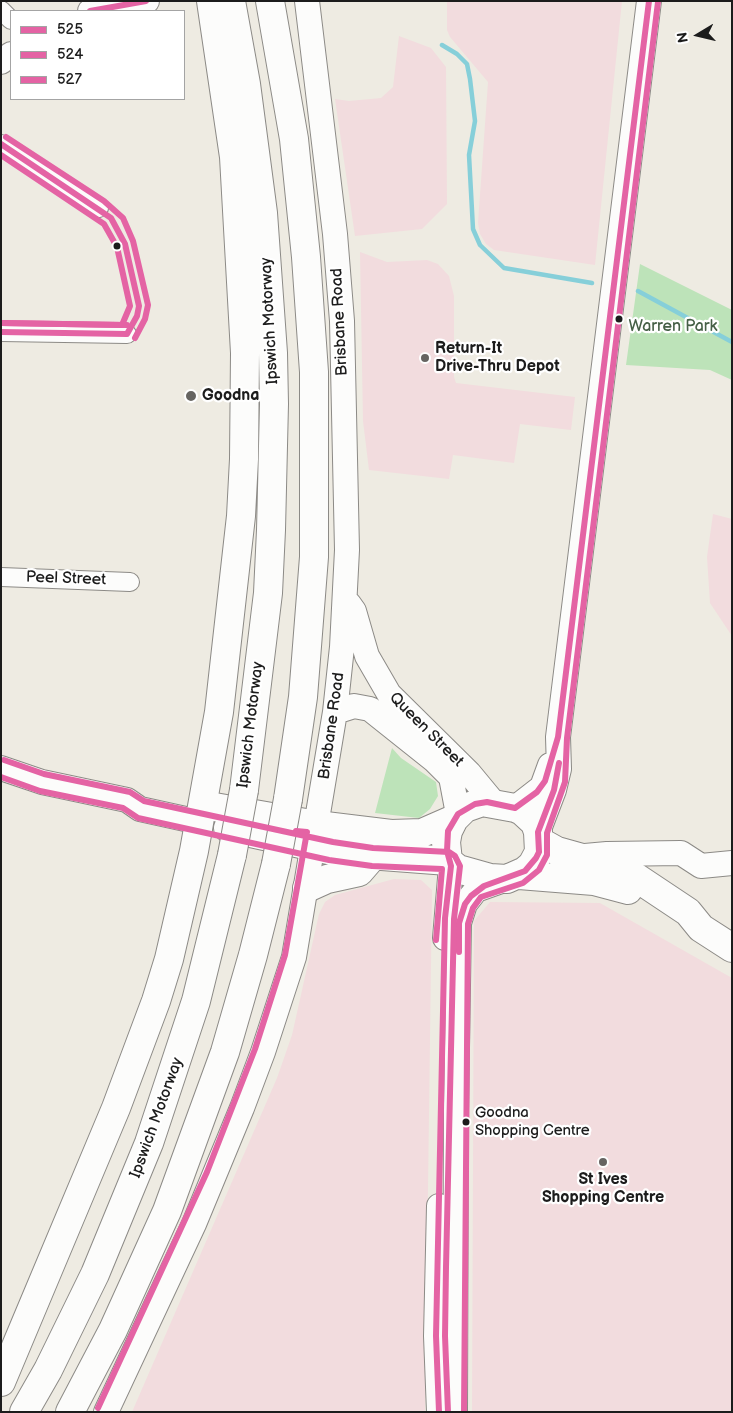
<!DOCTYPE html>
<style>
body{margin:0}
#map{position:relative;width:733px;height:1413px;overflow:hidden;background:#eeebe2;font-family:"Balsamiq Sans",sans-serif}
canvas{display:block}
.frame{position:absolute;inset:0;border:2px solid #1c1c1c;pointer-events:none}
.legend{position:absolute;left:10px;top:10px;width:175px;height:90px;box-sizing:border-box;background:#fff;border:1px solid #a4a4a4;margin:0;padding:6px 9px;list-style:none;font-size:15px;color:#1c1c1c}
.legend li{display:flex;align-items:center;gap:10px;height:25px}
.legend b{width:25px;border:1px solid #a4a4a4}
.north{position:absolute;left:673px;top:10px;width:50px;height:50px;-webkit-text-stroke:4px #fff;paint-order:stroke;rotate:261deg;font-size:14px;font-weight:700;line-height:20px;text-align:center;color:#1c1c1c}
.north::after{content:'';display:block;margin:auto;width:18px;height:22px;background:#1c1c1c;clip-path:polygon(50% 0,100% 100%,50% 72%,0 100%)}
</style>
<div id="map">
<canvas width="733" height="1413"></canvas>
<div class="frame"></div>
<ul class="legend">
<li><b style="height:6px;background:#e463a4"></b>525</li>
<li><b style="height:6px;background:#e463a4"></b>524</li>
<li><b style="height:6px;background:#e463a4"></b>527</li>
</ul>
<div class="north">N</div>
</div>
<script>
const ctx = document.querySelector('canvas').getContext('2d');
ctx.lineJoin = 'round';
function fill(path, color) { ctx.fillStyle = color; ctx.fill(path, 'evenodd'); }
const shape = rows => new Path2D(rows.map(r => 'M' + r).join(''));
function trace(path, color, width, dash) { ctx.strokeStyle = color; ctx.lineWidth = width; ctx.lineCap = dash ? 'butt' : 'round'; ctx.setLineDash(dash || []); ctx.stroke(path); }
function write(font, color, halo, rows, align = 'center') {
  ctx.font = font + ' "Balsamiq Sans",sans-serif'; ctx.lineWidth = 4.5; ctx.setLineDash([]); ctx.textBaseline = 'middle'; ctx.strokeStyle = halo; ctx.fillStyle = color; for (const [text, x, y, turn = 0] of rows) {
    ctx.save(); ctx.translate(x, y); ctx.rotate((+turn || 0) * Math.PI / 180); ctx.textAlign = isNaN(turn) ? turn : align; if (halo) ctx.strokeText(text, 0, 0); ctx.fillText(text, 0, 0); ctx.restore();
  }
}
const built = shape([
 [447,1,622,1,595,265,494,250,486,244,480,234,478,223,488,82,450,37,447,30],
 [399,36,431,48,446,67,447,204,422,229,355,236,335,99,349,101,381,98,393,87],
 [360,252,387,262,427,260,438,264,449,276,454,296,454,377,456,383,575,397,571,430,520,424,514,463,453,455,449,479,369,470,363,421],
 [713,514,732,519,732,636,710,603,707,557],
 [394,879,421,880,432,890,425,1412,132,1412,277,1078,292,1035,319,914,325,902,335,895],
 [490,902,600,903,732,978,732,1412,472,1412,474,921]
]);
const green = shape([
 [640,264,732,310,732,380,710,370,626,365],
 [392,748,401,758,436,782,438,796,430,809,419,818,375,813]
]);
const stream = shape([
 [442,45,457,54,467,64,470,79,475,121,469,155,473,229,480,245,504,268,592,283],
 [638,291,732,342]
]);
const street = shape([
 [1,10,11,20],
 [1,144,99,208],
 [1,332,127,334],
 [1,577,130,582]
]);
const secondary = shape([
 [90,11,147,1],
 [1,62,11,54],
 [349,604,354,611,367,656,389,694,469,773,493,802],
 [335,712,354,706,370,709,434,760,451,777,458,814],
 [1,768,42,782,127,800,140,809,199,822],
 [515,808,542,787,550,765],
 [538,832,554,790,559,769,558,737,649,1],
 [585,856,607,854,681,853,701,866,732,863],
 [445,938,451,866],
 [439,1206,436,1336,439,1412],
 [106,1412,194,1224,242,1108,263,1052,294,957,335,712,342,647,347,550,342,321,335,234,307,1],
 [455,1412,456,1110,459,923,465,904,476,890,507,879]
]);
const primary = shape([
 [482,802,515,808,522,811,535,823,538,832,539,852,532,865,525,871,507,879,490,878,458,869,448,861,446,842,448,831,454,819,465,808,482,802],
 [203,805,317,825,391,834,422,833,454,819],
 [228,828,342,853,448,861],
 [539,841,557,851,625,870,688,912,701,928,732,948],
 [519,875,594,881,628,890],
 [307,888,327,879,359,872,372,857]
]);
const highway = shape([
 [231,1,246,84,263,213,273,353,274,404,271,530,268,593,244,790],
 [270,1,294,139,306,257,314,372,314,557,303,697,288,799],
 [1,1382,116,1108,156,1001,169,959,194,851,219,712,241,516,244,459,245,353,234,157,211,1],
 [24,1412,48,1370,95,1274,149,1143,196,1001,232,855],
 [70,1412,113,1330,167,1211,225,1052,253,955,276,864]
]);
const highwayBridge = shape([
 [232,855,244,790],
 [276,864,288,799]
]);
const bus1 = shape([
 [90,11,146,1],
 [1,144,111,218,125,244,139,306,137,316,127,334,1,332],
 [459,952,459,923,465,904,471,896,484,886,525,871,536,858,539,852,538,832,554,790,559,763],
 [439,1412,436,1336,445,918,451,866,447,851,448,831,458,814,475,804,487,802,515,808,537,792,545,781,558,737,649,1]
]);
const bus2 = shape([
 [1,155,104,224,117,247,130,306,122,325,1,323],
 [1,777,40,791,123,808,138,818,329,860,372,866,442,869,436,940],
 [464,1412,468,924,473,908,481,897,523,883,539,870,547,855,547,833,565,782,567,738,658,2]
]);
const bus3 = shape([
 [6,137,104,201,123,218,133,241,148,305,145,319,135,338],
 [1,323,127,325],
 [4,760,44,774,130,792,144,801,333,842,373,848,449,852,455,856,460,866,454,919,446,1267,445,1336,448,1412],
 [98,1408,207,1172,255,1049,285,955,307,832,296,831]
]);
const markers = [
 [117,246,4.5,"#1c1c1c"],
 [619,319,4.5,"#1c1c1c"],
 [425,358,5,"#666461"],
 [191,396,6,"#666461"],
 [466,1122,4.5,"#1c1c1c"],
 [603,1162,5,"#666461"]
];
const busNames = [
 ["Goodna",475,1113],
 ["Shopping Centre",475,1131]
];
const streetNames = [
 ["Ipswich Motorway",270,321,-93],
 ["Brisbane Road",340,322,-93],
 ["Peel Street",66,579,2],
 ["Ipswich Motorway",251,725,-83],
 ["Brisbane Road",332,726,-82],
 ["Queen Street",426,730,45],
 ["Ipswich Motorway",157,1118,-70]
];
const parkNames = [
 ["Warren Park",673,327]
];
const poiNames = [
 ["Return-It",435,349],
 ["Drive-Thru Depot",435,367],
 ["Goodna",202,396],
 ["St Ives",603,1180,"center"],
 ["Shopping Centre",603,1198,"center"]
];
fill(built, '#f2dcde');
fill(green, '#bde3b9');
trace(stream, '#86cfd9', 4.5);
trace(street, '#8c8a86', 20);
trace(secondary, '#8c8a86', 26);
trace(primary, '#8c8a86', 30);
trace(highway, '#8c8a86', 30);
trace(street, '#fcfcfb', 18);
trace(secondary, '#fcfcfb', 24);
trace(primary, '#fcfcfb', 28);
trace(highway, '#fcfcfb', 28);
trace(highwayBridge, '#8c8a86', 30, []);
trace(highwayBridge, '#fcfcfb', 28);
trace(bus1, '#e463a4', 6);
trace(bus2, '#e463a4', 6);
trace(bus3, '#e463a4', 6);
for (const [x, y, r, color] of markers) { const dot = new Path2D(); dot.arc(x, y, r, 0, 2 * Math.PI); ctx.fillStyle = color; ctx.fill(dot); trace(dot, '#fff', 2); }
write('15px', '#1c1c1c', '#fff', busNames, 'left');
write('16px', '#1c1c1c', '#fff', streetNames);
write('16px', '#466047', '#fff', parkNames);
write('bold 16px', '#1c1c1c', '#fff', poiNames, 'left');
</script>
